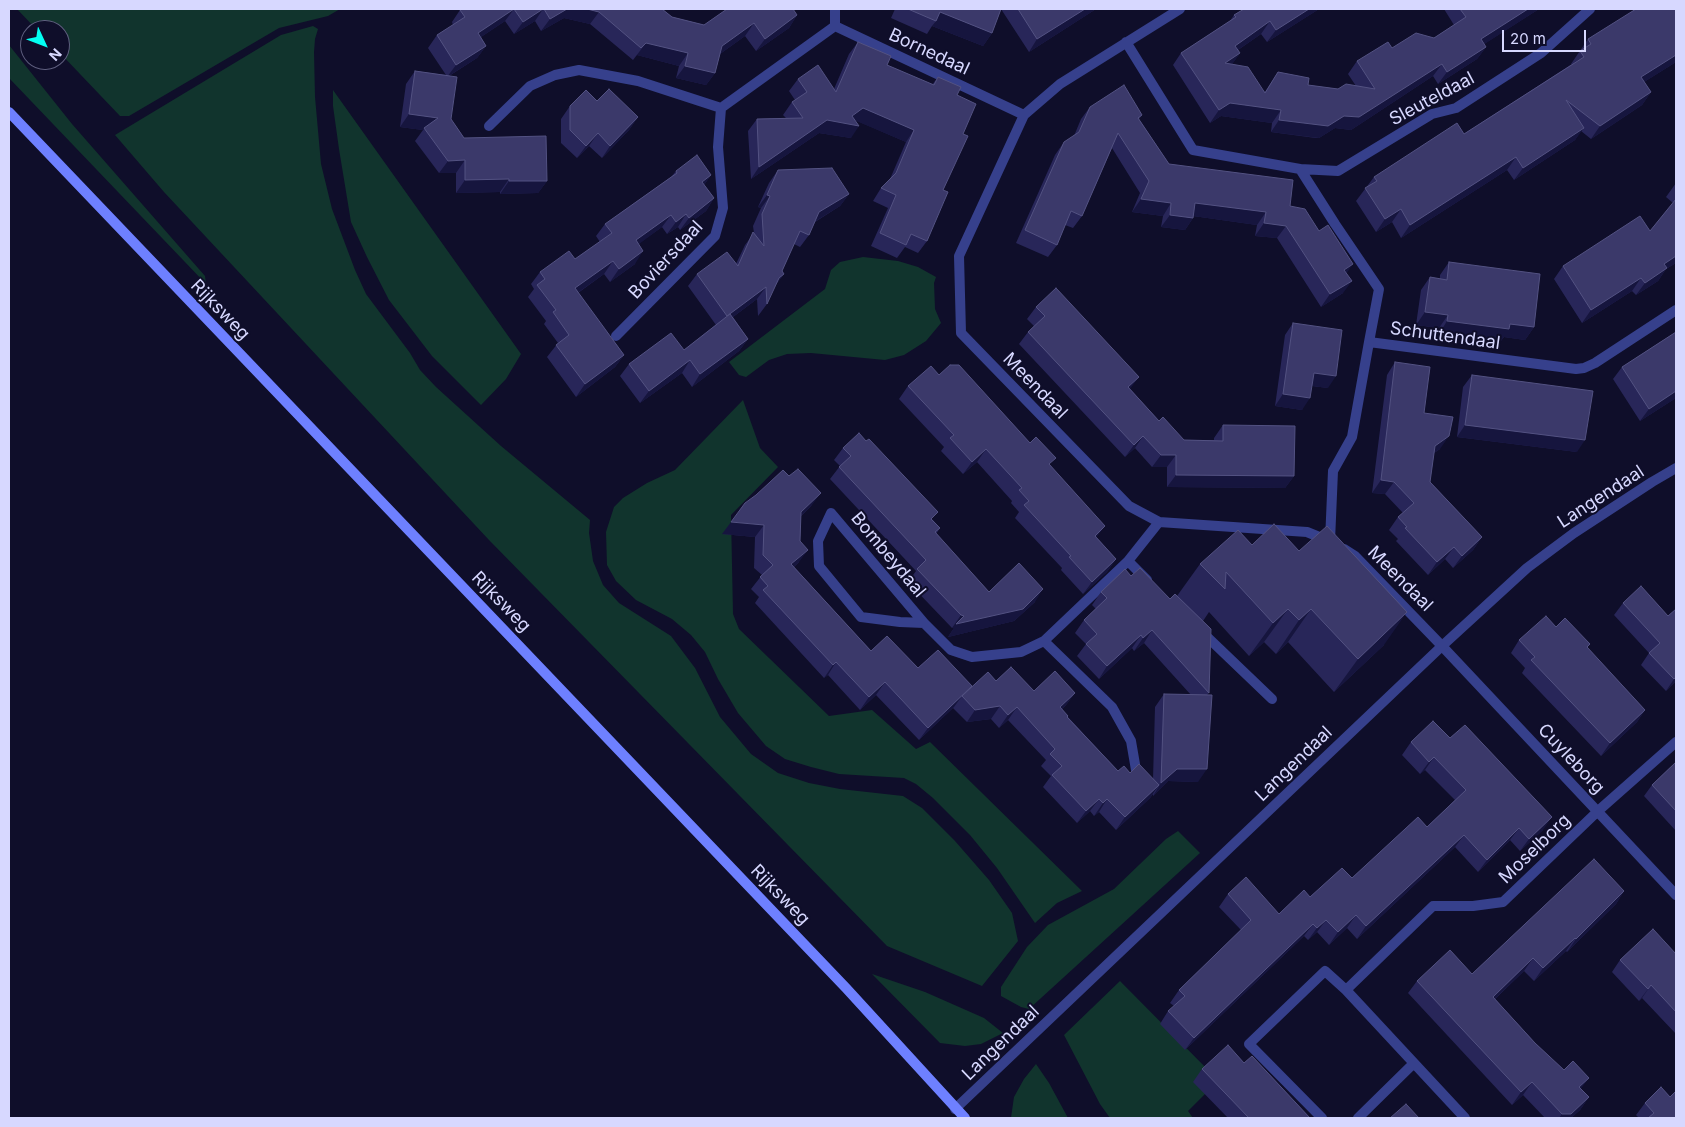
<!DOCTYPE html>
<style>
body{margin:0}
#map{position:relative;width:1685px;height:1127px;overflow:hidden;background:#0f0e2a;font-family:Inter,sans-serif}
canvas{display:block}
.frame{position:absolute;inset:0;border:10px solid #d7d8ff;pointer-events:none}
.north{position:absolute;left:20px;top:20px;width:50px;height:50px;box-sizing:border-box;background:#0f0e2a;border:1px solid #5f5f7f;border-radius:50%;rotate:133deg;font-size:14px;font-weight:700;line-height:20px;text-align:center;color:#d7d8ff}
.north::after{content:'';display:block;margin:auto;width:18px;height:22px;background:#03fff2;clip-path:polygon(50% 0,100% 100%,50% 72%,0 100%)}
.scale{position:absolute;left:1502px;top:30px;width:84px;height:22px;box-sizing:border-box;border:2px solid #d7d8ff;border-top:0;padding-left:6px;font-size:15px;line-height:18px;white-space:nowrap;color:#d7d8ff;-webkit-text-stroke:4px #0f0e2a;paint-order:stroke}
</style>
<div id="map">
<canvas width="1685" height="1127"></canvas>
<div class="frame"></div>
<div class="north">N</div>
<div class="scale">20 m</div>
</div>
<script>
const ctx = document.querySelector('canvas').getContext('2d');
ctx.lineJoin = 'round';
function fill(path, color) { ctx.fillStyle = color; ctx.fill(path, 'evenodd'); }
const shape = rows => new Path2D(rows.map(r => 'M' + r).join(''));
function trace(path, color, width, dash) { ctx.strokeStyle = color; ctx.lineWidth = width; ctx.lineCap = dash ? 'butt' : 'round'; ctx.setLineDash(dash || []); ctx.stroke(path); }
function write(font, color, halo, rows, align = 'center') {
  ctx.font = font + ' Inter,sans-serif'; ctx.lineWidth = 4; ctx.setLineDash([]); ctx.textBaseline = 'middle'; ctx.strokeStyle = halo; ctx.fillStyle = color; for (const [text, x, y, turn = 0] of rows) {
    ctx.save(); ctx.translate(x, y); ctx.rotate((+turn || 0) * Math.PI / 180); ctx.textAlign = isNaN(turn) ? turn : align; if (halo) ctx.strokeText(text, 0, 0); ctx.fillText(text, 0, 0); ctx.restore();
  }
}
const green = shape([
 [17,9,340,9,328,16,279,28,129,116,120,116,60,53,60,30,37,30],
 [313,26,318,29,315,39,314,52,315,97,321,164,332,209,355,270,366,294,410,353,420,370,436,387,501,446,590,520,589,533,593,561,603,585,619,603,671,636,695,668,720,717,751,754,778,773,809,783,840,789,903,796,922,808,955,841,989,880,1012,913,1018,941,982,986,887,946,489,540,164,192,115,135,281,35],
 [9,45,72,124,205,276,206,284,9,78],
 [333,90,521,354,506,379,481,405,432,356,389,300,367,257,351,222,339,149,333,106],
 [863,257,898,261,918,267,936,277,934,283,935,309,941,323,926,341,904,355,885,360,811,353,787,354,769,360,746,377,739,375,729,362,825,289,831,270,840,262],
 [743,400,760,448,778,467,731,515,733,614,739,629,829,716,872,710,916,749,930,742,1082,891,1057,903,1035,923,997,868,970,835,933,798,916,784,904,778,839,774,811,767,785,759,766,746,738,713,718,679,705,652,691,635,672,619,636,600,616,581,607,565,606,532,614,507,623,498,647,483,675,470],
 [1178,831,1200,853,1029,1009,1021,1007,1001,996,1001,987,1027,947,1048,925,1114,889,1166,839],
 [872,974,925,992,984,1018,1003,1033,981,1044,965,1046,940,1043],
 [1120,981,1212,1074,1207,1092,1188,1111,1193,1118,1110,1118,1100,1104,1064,1035],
 [1036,1064,1049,1083,1068,1118,1011,1118,1014,1097,1024,1079]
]);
const minor = shape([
 [835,9,835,26,1024,115],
 [1180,9,1060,84,1024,115,959,256,961,333,1129,506,1159,522,1307,532,1329,541],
 [1126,42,1193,150,1300,169,1338,171,1432,114,1456,108,1541,53,1590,9],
 [489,126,530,86,555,75,579,70,638,81,721,108,835,26],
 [1300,169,1335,224,1379,289,1369,342],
 [616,336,715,236,723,208,718,147,721,108],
 [1330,541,1333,471,1352,437,1369,342,1576,369,1584,368,1595,363,1676,310],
 [1344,549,1355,556,1442,646,1676,895],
 [1128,561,1147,580],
 [924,623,900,622,861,617,819,566,818,541,831,513,924,623,951,650,972,657,1021,652,1044,641,1128,561,1159,522],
 [1201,631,1272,699],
 [1044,641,1112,707,1131,741,1136,770],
 [1346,990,1433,906,1473,906,1503,902,1598,811,1676,742],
 [1322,1118,1249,1044,1325,971,1346,990,1465,1118],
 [1358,1118,1413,1064]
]);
const tertiary = shape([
 [955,1109,1442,646,1527,568,1574,533,1652,482,1676,468]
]);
const secondary = shape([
 [9,112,846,988,965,1118]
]);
const wall = shape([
 [462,9,662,9,672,17,704,25,797,15,789,28,756,51,745,36,720,54,715,73,706,85,676,78,679,66,637,55,633,60,590,24,564,18,541,31,535,21,514,34,505,21,481,37,486,46,477,58,449,76,451,119,464,138,547,181,538,193,500,194,500,192,456,193,456,173,439,173,415,141,423,130,400,127,406,84,415,71,446,75,428,48,437,35,453,25,452,22,460,10],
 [895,9,1001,9,992,33,983,46,932,26,927,34,891,18],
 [1001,9,1096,9,1029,52],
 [1319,9,1267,42,1261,34,1238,50,1240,53,1232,64,1265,92,1278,72,1308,85,1338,89,1356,86,1348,74,1357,61,1392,48,1434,38,1454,25,1444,9,1539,9,1484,44,1486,47,1477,59,1438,84,1433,76,1351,130,1335,128,1319,138,1316,138,1271,132,1272,123,1221,116,1210,123,1173,65,1181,53,1230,21,1234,15],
 [1676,9,1676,62,1644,82,1651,92,1642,105,1591,139,1581,131,1575,140,1514,180,1507,170,1401,238,1392,222,1376,232,1356,201,1374,177,1464,134,1572,64,1571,64,1588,39],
 [858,42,887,65,932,85,938,77,957,95,963,134,943,190,927,241,918,253,905,247,897,258,871,246,888,208,873,201,881,188,890,179,906,142,855,120,851,138,819,133,751,179,748,131,757,119,786,118,783,115,792,102,795,100,789,91,798,79,834,89,849,54],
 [597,101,638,117,629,130,602,158,589,146,577,158,561,143,561,119,570,106],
 [1090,107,1142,115,1139,119,1169,164,1290,206,1347,273,1343,293,1321,307,1277,238,1255,236,1257,225,1193,216,1193,218,1185,230,1161,227,1163,216,1132,212,1140,193,1112,148,1082,216,1073,228,1065,225,1057,245,1048,257,1016,243,1055,155,1064,142,1074,136,1081,119],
 [778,170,849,194,840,206,815,222,809,235,800,247,794,244,782,271,784,274,774,287,767,304,758,316,757,299,733,317,748,339,739,351,692,387,682,373,640,403,620,376,629,364,684,350,716,325,688,286,697,274,736,264,745,245,754,233,753,226,761,208,758,207,769,183],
 [676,171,711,175,704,185,714,198,706,211,680,230,678,227,667,234,662,227,638,244,635,264,610,282,604,274,578,293,624,355,615,367,576,397,547,357,558,343,544,324,546,321,528,297,534,289,531,284,540,272,575,259,600,242,596,236,605,224,671,177],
 [1676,183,1676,263,1666,269,1658,281,1636,295,1632,291,1582,323,1554,279,1563,266,1650,231,1673,203,1666,197],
 [1449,262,1534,327,1525,340,1504,337,1500,342,1439,334,1439,328,1416,325,1421,290,1430,277,1440,279,1440,275],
 [1036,307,1130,389,1159,421,1184,440,1214,440,1214,438,1223,425,1294,476,1285,488,1167,487,1167,467,1152,467,1135,448,1125,457,1019,344,1028,332,1034,326,1027,319],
 [1293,323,1328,388,1312,386,1302,410,1275,406,1285,335],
 [1676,332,1676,398,1640,421,1613,379,1622,367],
 [1395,362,1424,413,1440,449,1434,453,1430,482,1482,537,1473,550,1453,568,1445,559,1428,575,1396,541,1398,539,1389,530,1398,517,1403,513,1385,494,1372,493,1387,375],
 [939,375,1050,466,1097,538,1116,559,1107,572,1083,594,1061,570,1062,568,1015,518,1019,512,1011,503,1012,501,977,462,963,474,941,451,944,447,899,399,908,386],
 [1472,375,1577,452,1457,437,1463,387],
 [843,448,933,520,940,528,936,534,989,592,1035,602,1014,621,948,637,954,628,952,628,908,582,916,571,830,479,840,466,834,460],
 [812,505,801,516,799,562,794,567,871,651,918,668,972,686,996,681,1034,691,1075,693,1066,705,1062,709,1068,717,1118,771,1130,773,1153,779,1155,707,1164,694,1191,695,1144,643,1134,651,1132,648,1099,679,1077,656,1086,644,1075,633,1084,620,1096,609,1092,605,1101,592,1131,576,1170,599,1177,596,1200,564,1252,545,1384,645,1334,692,1288,642,1276,654,1264,642,1249,656,1209,612,1203,621,1209,693,1207,695,1198,782,1168,781,1153,796,1153,794,1150,798,1116,830,1099,812,1094,816,1090,811,1077,823,1043,787,1051,776,1041,766,1046,760,1008,720,999,728,991,719,967,722,953,708,954,707,919,740,876,695,860,710,828,675,824,678,755,603,759,597,751,589,762,575,754,568,755,537,722,534],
 [1623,603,1668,616,1676,609,1676,681,1666,691,1641,665,1649,653,1614,615],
 [1556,627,1587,648,1645,710,1637,722,1601,756,1522,673,1525,668,1511,653,1519,640],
 [1450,738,1543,830,1520,851,1510,840,1478,872,1455,847,1357,939,1347,928,1329,945,1317,932,1308,940,1304,936,1185,1050,1160,1024,1168,1011,1174,1006,1170,1003,1179,990,1241,930,1219,907,1228,894,1279,914,1310,897,1352,878,1427,827,1455,800,1425,770,1420,774,1402,755,1411,742],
 [1676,762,1676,831,1644,796,1652,785],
 [1624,891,1616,904,1567,952,1566,951,1534,981,1524,971,1495,999,1535,1043,1589,1097,1580,1110,1571,1118,1545,1118,1523,1095,1512,1105,1408,993,1417,981,1472,974],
 [1676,954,1676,1034,1642,998,1639,1001,1612,972,1620,960],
 [1244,1063,1310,1118,1228,1118,1193,1082,1202,1069],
 [1645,1103,1676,1118,1639,1118,1636,1115]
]);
const shadedWall = shape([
 [514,9,505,21,469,45,478,33],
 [543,9,535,21,514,34,523,22],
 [567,9,587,9,599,12,590,24,564,18,541,31,550,19],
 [1085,9,1096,9,1029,52,1037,39],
 [1309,9,1319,9,1267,42,1276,30],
 [1528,9,1539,9,1472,52,1481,39],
 [940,12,992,33,983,46,932,26,936,21],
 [797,15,789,28,756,51,765,39],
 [1270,21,1261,34,1226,58,1235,46],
 [754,23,745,36,713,59,722,46],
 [646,43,688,53,679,66,637,55,633,60],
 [486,46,477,58,447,77,456,65],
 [1486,47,1477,59,1438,84,1447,72],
 [1240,53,1231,66,1225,63],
 [1676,55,1676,62,1633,89,1641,77],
 [1442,64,1433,76,1351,130,1335,128,1319,138,1271,132,1279,120,1344,116],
 [685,66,715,73,706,85,676,78],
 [1651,92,1642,105,1591,139,1600,126],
 [1230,103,1281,110,1272,123,1221,116,1210,123,1219,110],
 [863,108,914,130,906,142,854,120,859,126,851,138,819,133,751,179,759,167,827,120,852,116],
 [409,114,438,118,423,130,400,127],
 [638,117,629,130,602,158,610,146],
 [1584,128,1575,140,1514,180,1523,168],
 [598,133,589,146,577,158,586,146],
 [1516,157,1507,170,1401,238,1410,225],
 [465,160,456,173,439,173,448,161],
 [711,175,702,188,702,182],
 [509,179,500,192,456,193,465,180],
 [509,181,547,181,538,193,500,194],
 [849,194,840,206,811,224,819,212],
 [767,195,770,196,761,208,758,207],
 [714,198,706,211,680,230,689,218],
 [1141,199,1171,203,1163,216,1132,212],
 [1195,203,1266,212,1257,225,1186,215],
 [1401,209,1392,222,1376,232,1385,219],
 [686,214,678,227,667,234,676,222],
 [671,215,662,227,627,253,636,240],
 [1170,215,1193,218,1185,230,1161,227],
 [1264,223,1286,226,1277,238,1255,236],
 [643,251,635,264,610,282,619,269],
 [1676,256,1676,263,1666,269,1658,281,1636,295,1645,283,1664,264],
 [613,261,604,274,566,301,575,288],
 [1353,264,1344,277,1344,270],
 [784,274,775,286,770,290,779,278],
 [1641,278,1632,291,1582,323,1591,310],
 [1352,281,1343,293,1321,307,1330,294],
 [766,287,757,299,718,328,727,316],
 [1425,312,1448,315,1439,328,1416,325],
 [1447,321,1510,324,1534,327,1525,340,1504,337,1500,342,1439,334],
 [748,339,739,351,692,387,700,374],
 [624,355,615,367,576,397,585,384],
 [690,360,682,373,640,403,649,391],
 [1314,373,1336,376,1328,388,1305,385],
 [1139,377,1130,389,1128,387],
 [1676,391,1676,398,1640,421,1649,409],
 [1283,394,1310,398,1302,410,1275,406],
 [1465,425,1585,440,1577,452,1457,437],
 [1143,436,1135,448,1125,457,1134,445],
 [1449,436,1440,449,1426,458,1435,446],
 [986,449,977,462,963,474,972,462],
 [1161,455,1176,455,1167,467,1152,467],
 [1176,475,1294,476,1285,488,1167,487],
 [1381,480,1394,482,1385,494,1372,493],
 [821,493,812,505,792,524,801,512],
 [731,522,764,525,755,537,722,534],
 [1105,526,1096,538,1095,536],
 [1482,537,1473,550,1453,568,1462,556],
 [1454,547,1445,559,1428,575,1437,562],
 [808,550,799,562,783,577,791,564],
 [1116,559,1107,572,1083,594,1092,582],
 [1043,589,1035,602,1014,621,948,637,954,628,952,628,961,615],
 [1288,609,1264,642,1249,656,1273,623],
 [1311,609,1288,642,1276,654,1299,620],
 [1407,612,1384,645,1334,692,1358,659],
 [1152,630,1144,643,1134,651,1143,638],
 [1141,635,1132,648,1099,679,1107,666],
 [836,662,828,675,824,678,833,665],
 [1676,677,1676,681,1666,691,1674,679],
 [885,682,876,695,860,710,869,697],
 [1075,693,1066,705,1051,719,1060,707],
 [962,696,954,707,919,740,928,728],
 [1000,706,991,719,967,722,975,710],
 [1017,707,1008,720,999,728,1008,715],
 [1645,710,1637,722,1601,756,1610,743],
 [1434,757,1425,770,1420,774,1429,762],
 [1177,769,1207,769,1198,782,1168,781,1153,796,1161,783],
 [1159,785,1150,798,1116,830,1125,817],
 [1099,799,1090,811,1077,823,1086,811],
 [1107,799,1099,812,1094,816,1103,803],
 [1552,817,1543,830,1520,851,1529,839],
 [1519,828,1510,840,1478,872,1487,860],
 [1464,835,1455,847,1357,939,1366,926],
 [1624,891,1616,904,1567,952,1576,939],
 [1356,915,1347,928,1329,945,1338,932],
 [1326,920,1317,932,1308,940,1317,928],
 [1313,924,1304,936,1185,1050,1194,1038],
 [1575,938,1566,951,1534,981,1543,968],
 [1533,958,1524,971,1484,1009,1493,997],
 [1651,985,1642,998,1639,1001],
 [1589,1078,1580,1090,1579,1087],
 [1532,1082,1523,1095,1512,1105,1521,1092],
 [1589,1097,1580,1110,1571,1118,1559,1118,1562,1114]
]);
const building = shape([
 [462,9,514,9,478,33,486,46,456,65,437,35,465,17,460,10,462,9],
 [514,9,543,9,523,22,514,9],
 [544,9,567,9,550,19,544,9],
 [587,9,662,9,672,17,704,25,727,9,793,9,797,15,765,39,754,23,722,46,715,73,685,66,688,53,646,43,641,48,599,12,587,9],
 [908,9,1001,9,992,33,940,12,936,21,908,9],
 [1018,9,1085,9,1037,39,1018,9],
 [1244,9,1309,9,1276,30,1270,21,1235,46,1240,53,1225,63,1248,67,1265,93,1278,72,1309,78,1308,85,1338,89,1346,84,1375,89,1357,61,1388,42,1392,48,1416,33,1434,38,1466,17,1460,9,1528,9,1481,39,1486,47,1447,72,1442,64,1359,117,1344,116,1328,126,1279,120,1281,110,1230,103,1219,110,1181,53,1236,17,1234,15,1244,9],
 [1636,9,1676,9,1676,55,1641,77,1651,92,1600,126,1566,100,1584,128,1523,168,1516,157,1410,225,1401,209,1385,219,1365,188,1377,181,1374,177,1457,123,1464,134,1584,57,1580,51,1591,44,1588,39,1636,9],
 [858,42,891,56,887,65,934,85,938,77,961,87,957,95,976,104,963,134,968,136,943,190,948,192,927,241,911,234,906,245,880,233,896,195,881,188,896,173,914,130,863,108,852,116,859,126,827,120,759,167,757,119,803,118,792,102,807,92,798,79,818,65,836,92,858,42],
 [415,71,457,77,451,119,464,138,546,136,547,181,509,181,509,179,465,180,465,160,448,161,424,128,438,118,409,114,415,71],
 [1124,85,1142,115,1138,118,1169,164,1293,180,1290,206,1305,209,1319,231,1328,225,1353,264,1344,270,1352,281,1330,294,1286,226,1264,223,1266,212,1195,203,1193,218,1170,215,1171,203,1141,199,1149,181,1118,133,1082,216,1071,211,1057,245,1025,230,1064,142,1079,132,1090,107,1124,85],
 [609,89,638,117,610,146,598,133,586,146,570,130,570,106,586,90,597,101,609,89],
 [697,155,711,175,702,182,714,198,689,218,686,214,676,222,671,215,636,240,643,251,619,269,613,261,575,288,624,355,585,384,556,345,569,335,553,312,556,310,537,285,545,279,540,272,569,251,575,259,612,233,605,224,677,173,676,171,697,155],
 [832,168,849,194,819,212,809,235,800,231,782,271,784,274,779,278,767,304,766,287,727,316,697,274,727,252,738,266,753,232,764,246,762,214,770,196,767,195,778,170,832,168],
 [1676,199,1676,256,1664,264,1667,268,1645,283,1641,278,1591,310,1563,266,1640,216,1650,231,1676,199],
 [1449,262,1540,274,1534,327,1510,324,1509,329,1447,321,1448,315,1425,312,1430,277,1447,280,1449,262],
 [1056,288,1139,377,1128,387,1159,421,1163,417,1184,440,1223,441,1223,425,1295,426,1294,476,1176,475,1176,455,1161,455,1143,436,1134,445,1028,332,1045,316,1036,307,1056,288],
 [730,314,748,339,700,374,690,360,649,391,629,364,671,333,684,350,730,314],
 [1293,323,1342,330,1336,376,1314,373,1310,398,1283,394,1293,323],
 [1676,332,1676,391,1649,409,1622,367,1676,332],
 [1395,362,1430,367,1424,413,1453,417,1449,436,1435,446,1430,482,1482,537,1462,556,1454,547,1437,562,1405,528,1407,527,1398,517,1414,503,1394,482,1381,480,1395,362],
 [950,365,959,365,1030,443,1036,437,1056,458,1049,464,1105,526,1095,536,1116,559,1092,582,1069,557,1071,556,1024,505,1029,501,1019,490,1022,488,986,449,972,462,950,438,954,435,908,386,931,366,939,375,950,365],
 [1472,375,1593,391,1585,440,1465,425,1472,375],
 [859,433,866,441,869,439,938,512,931,519,940,528,935,532,989,592,1019,563,1043,589,1023,609,956,624,964,616,961,615,917,569,926,560,839,467,851,456,843,448,859,433],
 [798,469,821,493,801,512,800,541,808,550,791,564,871,651,887,636,918,668,938,650,972,686,928,728,885,682,869,697,836,662,833,665,763,590,768,586,760,577,773,565,763,555,764,525,731,522,745,503,756,495,783,470,789,476,798,469],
 [1274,524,1299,551,1327,526,1407,612,1358,659,1311,609,1299,620,1288,609,1273,623,1226,572,1225,589,1200,564,1238,530,1252,545,1274,524],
 [1140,568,1170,599,1175,594,1211,629,1209,693,1152,630,1143,638,1141,635,1107,666,1086,644,1097,634,1084,620,1107,598,1101,592,1125,569,1131,576,1140,568],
 [1641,586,1668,616,1676,609,1676,677,1674,679,1649,653,1660,643,1623,603,1641,586],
 [1546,616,1556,627,1565,618,1590,644,1587,647,1645,710,1610,743,1531,660,1535,657,1519,640,1546,616],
 [1011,667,1034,691,1055,671,1075,693,1060,707,1068,716,1067,717,1118,771,1124,766,1130,773,1139,764,1159,785,1125,817,1107,799,1103,803,1099,799,1086,811,1052,775,1062,766,1050,754,1055,749,1017,707,1008,715,1000,706,975,710,962,696,988,672,996,681,1011,667],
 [1164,694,1212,695,1207,769,1177,769,1161,783,1164,694],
 [1433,721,1450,738,1465,725,1552,817,1529,839,1519,828,1487,860,1464,835,1366,926,1356,915,1338,932,1326,920,1317,928,1313,924,1194,1038,1168,1011,1185,996,1179,990,1251,920,1228,894,1246,877,1279,914,1304,890,1310,897,1342,868,1352,878,1418,817,1427,827,1466,790,1434,757,1429,762,1411,742,1433,721],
 [1676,762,1676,811,1652,785,1676,762],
 [1594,859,1624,891,1576,939,1575,938,1543,968,1533,958,1493,997,1535,1043,1564,1070,1573,1061,1589,1078,1579,1087,1589,1097,1571,1114,1562,1114,1532,1082,1521,1092,1417,981,1450,950,1472,974,1594,859],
 [1653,929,1676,954,1676,1012,1651,985,1648,989,1620,960,1653,929],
 [1228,1045,1244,1063,1252,1056,1310,1118,1249,1118,1202,1069,1228,1045],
 [1661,1087,1670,1097,1676,1091,1676,1118,1648,1118,1654,1113,1645,1103,1661,1087],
 [1406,1104,1419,1118,1390,1118,1406,1104]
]);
const streetNames = [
 ["Bornedaal",929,52,25],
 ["Sleuteldaal",1432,99,-28],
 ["Boviersdaal",666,260,-47],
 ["Rijksweg",220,310,46],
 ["Schuttendaal",1445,336,8],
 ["Meendaal",1035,386,46],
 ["Langendaal",1601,497,-33],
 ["Bombeydaal",888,555,50],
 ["Meendaal",1400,579,45],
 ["Rijksweg",501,602,46],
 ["Cuyleborg",1571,759,47],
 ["Langendaal",1294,764,-44],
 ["Moselborg",1535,849,-44],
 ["Rijksweg",780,895,46],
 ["Langendaal",1001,1043,-44]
];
fill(green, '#11342d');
trace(minor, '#36408c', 10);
trace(tertiary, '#36408c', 10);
trace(secondary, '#6e80ff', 10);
fill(wall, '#282659');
fill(shadedWall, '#16153e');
fill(building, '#3b396a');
trace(building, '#535282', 1);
write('18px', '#d7d8ff', '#0f0e2a', streetNames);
</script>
